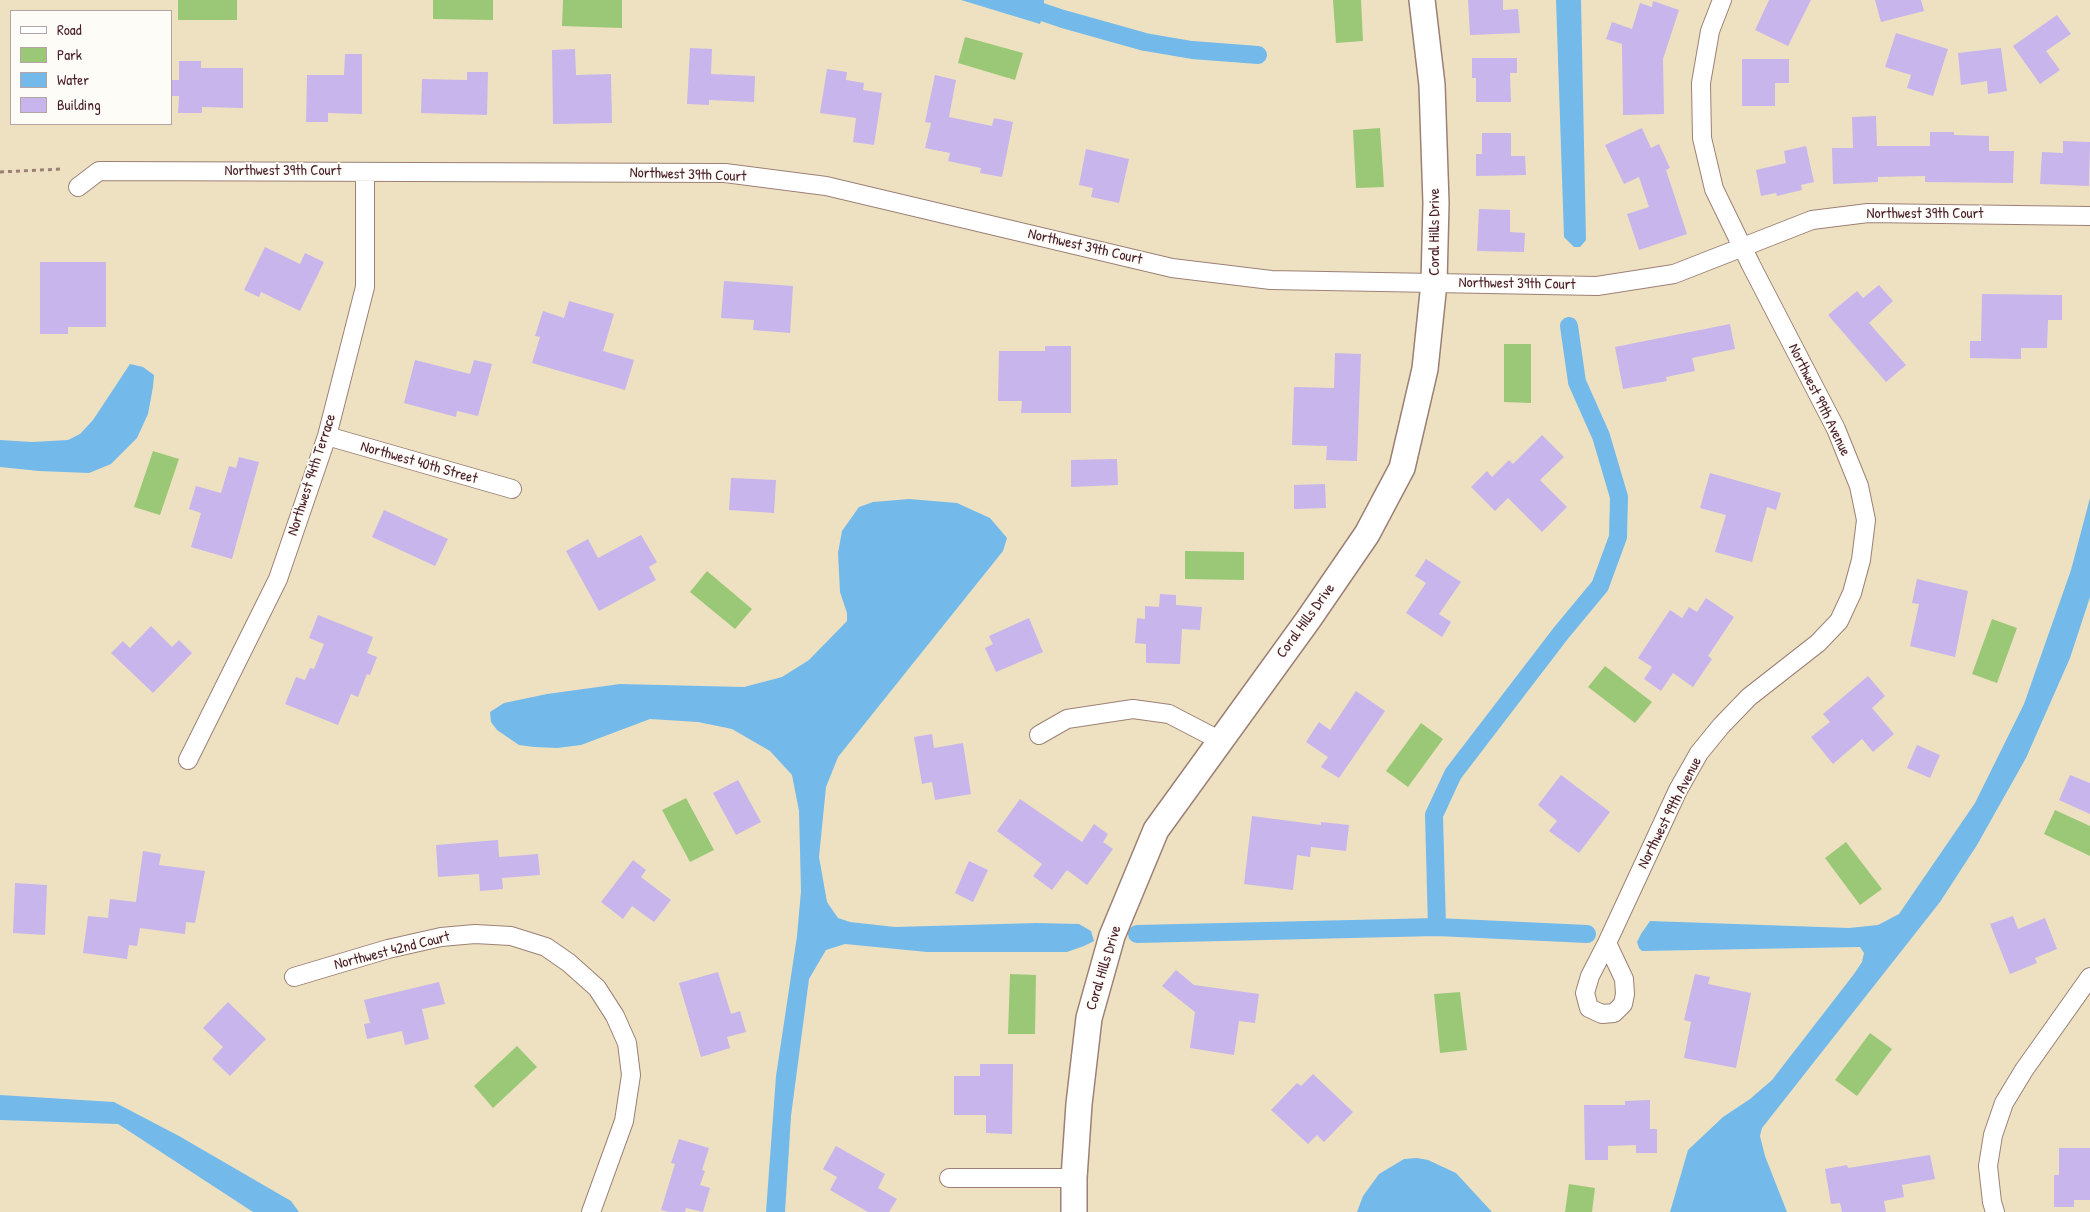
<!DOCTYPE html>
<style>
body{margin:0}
#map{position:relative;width:2090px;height:1212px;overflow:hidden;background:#eee1c2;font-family:"Patrick Hand",sans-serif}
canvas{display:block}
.legend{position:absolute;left:10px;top:10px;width:162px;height:115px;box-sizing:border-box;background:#fdfcf7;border:1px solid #b5a4a5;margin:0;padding:6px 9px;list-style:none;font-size:15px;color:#4a1f2b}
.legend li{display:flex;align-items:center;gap:10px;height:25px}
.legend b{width:25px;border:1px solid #b5a4a5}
</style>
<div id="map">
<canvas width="2090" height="1212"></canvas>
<ul class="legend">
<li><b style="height:6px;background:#fff"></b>Road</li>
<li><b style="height:14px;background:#9bc876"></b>Park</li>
<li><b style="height:14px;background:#73baea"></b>Water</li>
<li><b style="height:14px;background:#c7b5ec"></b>Building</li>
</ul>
</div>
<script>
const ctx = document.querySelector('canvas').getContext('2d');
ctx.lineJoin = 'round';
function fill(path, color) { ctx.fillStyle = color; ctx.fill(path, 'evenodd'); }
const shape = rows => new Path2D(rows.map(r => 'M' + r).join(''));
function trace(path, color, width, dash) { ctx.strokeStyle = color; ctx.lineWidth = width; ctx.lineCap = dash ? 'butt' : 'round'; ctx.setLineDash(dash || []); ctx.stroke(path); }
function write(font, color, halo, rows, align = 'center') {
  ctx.font = font + ' "Patrick Hand",sans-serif'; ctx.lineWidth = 4; ctx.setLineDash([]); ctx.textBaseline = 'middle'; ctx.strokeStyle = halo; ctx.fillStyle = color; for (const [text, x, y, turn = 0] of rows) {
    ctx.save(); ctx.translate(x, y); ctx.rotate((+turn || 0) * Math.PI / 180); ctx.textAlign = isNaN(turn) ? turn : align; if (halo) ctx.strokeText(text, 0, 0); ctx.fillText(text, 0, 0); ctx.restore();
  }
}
const green = shape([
 [178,0,237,0,237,20,178,20],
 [433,0,493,0,493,20,433,19],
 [563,0,622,0,622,28,562,26],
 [1333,0,1361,0,1363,41,1336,43],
 [965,37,1023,53,1015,80,958,63],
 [1380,128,1384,187,1356,188,1353,130],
 [1504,344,1531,344,1531,403,1504,402],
 [153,451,179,459,160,515,134,507],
 [1185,551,1244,552,1244,580,1185,579],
 [707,571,752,609,735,629,690,592],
 [1992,619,2017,628,1997,683,1972,674],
 [1605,666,1652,702,1635,723,1588,687],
 [1421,723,1443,739,1408,787,1386,771],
 [686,798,714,850,690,862,662,810],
 [2055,810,2090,826,2090,856,2044,834],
 [1846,842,1882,889,1860,905,1825,858],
 [1010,974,1036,975,1035,1034,1008,1034],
 [1460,992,1467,1050,1440,1053,1434,994],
 [1870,1033,1892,1049,1857,1096,1835,1080],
 [517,1046,537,1067,493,1108,474,1086],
 [1569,1184,1595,1188,1592,1212,1565,1212]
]);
const water = shape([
 [961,0,1044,0,1044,13,1040,24],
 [1556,0,1581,0,1586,240,1580,247,1574,247,1564,237],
 [130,364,143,367,154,375,153,387,148,414,137,438,111,464,89,473,39,471,0,467,0,440,32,442,68,440,80,434,93,420],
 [2090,498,2090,597,2070,658,2026,758,1977,845,1940,902,1762,1128,1760,1136,1765,1156,1787,1212,1670,1212,1688,1150,1723,1117,1750,1099,1772,1080,1854,974,1862,962,1864,953,1860,947,1642,951,1639,948,1637,942,1641,934,1650,921,1849,928,1878,925,1899,914,1975,803,2024,704,2071,570],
 [909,499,957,503,990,518,1007,538,1003,551,838,757,826,787,819,857,827,902,838,918,850,922,895,927,1037,923,1079,924,1091,931,1094,941,1084,946,1067,952,927,952,845,944,826,950,809,979,791,1116,785,1212,766,1212,776,1076,797,936,801,891,799,811,792,775,770,751,732,729,698,722,650,719,581,745,557,748,534,747,519,745,497,730,491,722,490,712,504,703,547,694,620,684,744,687,782,677,809,660,847,621,847,613,840,592,838,553,842,531,859,507,873,502],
 [0,1095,114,1102,179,1136,291,1201,299,1212,253,1212,118,1124,0,1120],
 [1417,1158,1428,1160,1456,1173,1492,1212,1357,1212,1363,1196,1379,1174,1404,1159]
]);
const canal = shape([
 [1006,0,1063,19,1145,42,1192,50,1258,55],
 [1437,927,1434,815,1453,774,1561,633,1600,586,1618,537,1619,497,1601,436,1577,382,1569,326],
 [1137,934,1437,927,1587,934]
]);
const building = shape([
 [1468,0,1503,0,1503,10,1518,9,1520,33,1470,35],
 [1769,0,1811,0,1788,46,1755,30],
 [1875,0,1921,0,1924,11,1881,22],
 [1653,1,1679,10,1663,59,1664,114,1623,115,1622,44,1606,39,1612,22,1632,29,1640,3,1652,7],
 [2057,15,2071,34,2046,51,2060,70,2040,84,2013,46],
 [1896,33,1948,49,1933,96,1907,88,1911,75,1885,67],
 [690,48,712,49,711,74,755,76,754,102,709,100,709,105,687,104],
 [2001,48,2007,91,1988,94,1987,81,1961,85,1958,53],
 [575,49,576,75,611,74,612,123,553,124,552,50],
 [345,54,362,54,362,114,328,113,328,122,306,122,307,75,344,75],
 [1472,58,1517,58,1517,73,1510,73,1511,102,1476,102,1476,78,1472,78],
 [1742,59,1789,59,1789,83,1775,83,1775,106,1742,106],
 [179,61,201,61,201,68,243,68,243,108,202,107,202,113,178,113,179,96,171,96,171,80,179,80],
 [827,69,847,72,846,80,864,83,863,90,882,93,874,145,853,142,856,118,820,113],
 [467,72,488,72,487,115,421,113,422,79,467,80],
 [935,75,956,80,949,117,992,126,994,118,1013,122,1002,177,980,173,981,168,948,161,950,153,925,148,931,123,925,122],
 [1876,116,1877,146,1930,146,1930,132,1954,132,1954,135,1989,136,1989,151,2014,151,2013,183,1925,182,1925,176,1878,177,1878,182,1833,184,1832,148,1853,148,1852,117],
 [1642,128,1651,148,1659,144,1670,168,1666,170,1687,234,1639,250,1627,214,1649,207,1639,177,1624,184,1605,145],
 [1482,133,1511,133,1511,156,1525,156,1526,175,1476,176,1476,154,1482,154],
 [2063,141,2090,142,2089,186,2040,184,2042,152,2063,153],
 [1806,146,1814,182,1801,185,1802,190,1777,196,1776,193,1761,196,1756,170,1786,163,1784,151],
 [1086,149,1129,159,1119,203,1091,197,1093,188,1079,185],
 [1479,209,1510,210,1510,232,1525,233,1524,252,1477,251],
 [265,247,300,264,305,253,324,262,300,311,261,292,259,297,244,290],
 [40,262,106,262,106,327,68,327,68,334,40,334],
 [724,281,793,286,790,333,753,330,754,320,721,318],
 [1879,285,1893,301,1869,323,1906,365,1886,382,1828,315,1857,291,1863,298],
 [1982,294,2062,295,2062,320,2048,320,2047,348,2021,348,2021,359,1970,358,1970,341,1981,341],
 [569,301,614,314,603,351,634,360,625,390,532,363,540,337,535,336,543,311,564,318],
 [1730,324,1735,349,1692,358,1695,371,1666,377,1667,381,1623,389,1615,347],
 [1045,346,1071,346,1071,413,1021,413,1022,401,998,401,999,351,1045,351],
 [1335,353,1361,354,1357,461,1326,460,1327,446,1292,445,1294,387,1334,388],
 [415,360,470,374,474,360,492,364,478,416,457,411,456,417,404,403],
 [1542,435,1564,457,1540,480,1567,507,1542,532,1508,498,1495,511,1471,487,1487,471,1492,477,1509,460,1513,464],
 [239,457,259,462,232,559,191,547,201,513,189,509,196,486,221,493,229,466,236,468],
 [1117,459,1118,485,1071,487,1071,460],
 [1710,473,1781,493,1776,510,1767,507,1752,562,1715,552,1726,515,1700,508],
 [731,478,776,480,774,513,729,510],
 [1325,484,1326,508,1294,509,1294,485],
 [384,510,448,539,435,566,372,537],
 [641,535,657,562,649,567,656,580,599,611,566,551,588,539,598,558],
 [1426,559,1461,582,1439,614,1451,622,1442,637,1406,613,1426,583,1415,576],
 [1917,579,1968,591,1955,657,1910,646,1919,604,1912,603],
 [1160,594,1176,595,1176,605,1202,607,1200,630,1182,629,1180,664,1146,663,1146,644,1135,643,1137,618,1145,619,1145,606,1159,607],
 [1706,598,1734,617,1708,656,1712,659,1693,687,1673,673,1661,691,1644,679,1652,667,1638,658,1670,610,1682,618,1689,607,1697,612],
 [318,615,373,637,367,653,377,657,370,675,367,674,358,697,351,694,338,725,285,704,296,677,305,680,310,668,314,669,324,644,309,638],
 [1029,618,1043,652,996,672,985,648,993,644,989,636],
 [151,626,172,647,179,640,192,653,153,693,111,653,123,641,130,648],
 [1868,676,1885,696,1872,708,1894,734,1873,752,1862,739,1833,764,1811,737,1830,722,1823,714],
 [1356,691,1385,711,1339,778,1321,767,1328,757,1306,742,1319,722,1330,730],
 [932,734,934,748,963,743,971,794,935,800,932,782,922,784,914,737],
 [1917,745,1940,755,1930,778,1907,768],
 [1561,775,1610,812,1579,853,1549,831,1557,821,1538,805],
 [2070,775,2090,783,2090,814,2059,800],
 [738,780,761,822,736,835,713,793],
 [1020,799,1082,842,1094,824,1108,834,1103,842,1113,849,1087,885,1067,870,1052,890,1033,876,1042,864,997,831],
 [1252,816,1321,825,1321,822,1349,825,1346,851,1311,847,1310,857,1297,855,1293,890,1244,884],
 [498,840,499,857,538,854,540,875,502,878,503,889,480,891,479,874,438,877,436,845],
 [143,851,161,854,159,865,205,871,195,923,186,922,185,934,140,928,137,946,129,945,127,959,83,953,88,916,108,918,110,899,136,902],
 [633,860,646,870,641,877,671,900,654,922,632,906,623,919,601,902],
 [969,861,988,870,973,902,955,893],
 [15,883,47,885,45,935,13,933],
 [2013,916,2018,929,2045,918,2057,949,2035,958,2037,963,2010,974,1990,924],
 [1176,970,1194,985,1259,994,1255,1023,1239,1021,1234,1055,1190,1048,1195,1012,1162,986],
 [718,972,731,1014,740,1011,746,1032,727,1037,730,1048,701,1057,679,983],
 [1695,974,1710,977,1708,984,1751,993,1736,1068,1684,1058,1691,1022,1684,1020],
 [439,982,445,1004,422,1009,429,1039,405,1045,402,1031,367,1039,364,1024,370,1023,364,1000],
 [228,1002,266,1039,230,1076,212,1059,223,1047,203,1028],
 [980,1064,1013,1064,1012,1134,986,1133,986,1115,954,1115,954,1076,980,1076],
 [1313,1074,1353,1112,1324,1142,1317,1135,1308,1144,1271,1110,1297,1083,1301,1086],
 [1650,1100,1650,1129,1657,1129,1657,1153,1636,1153,1636,1145,1608,1146,1608,1160,1585,1160,1584,1105,1625,1105,1625,1101],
 [679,1139,709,1148,702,1170,705,1171,700,1185,710,1188,703,1212,686,1208,685,1212,669,1212,661,1210,675,1164,671,1163],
 [836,1146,885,1174,878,1188,897,1199,889,1212,868,1212,830,1190,837,1177,823,1169],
 [2059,1148,2090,1148,2090,1200,2074,1200,2074,1207,2054,1207,2054,1175,2059,1175],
 [1930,1155,1935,1179,1902,1185,1904,1197,1884,1201,1886,1212,1842,1212,1840,1203,1831,1204,1825,1169,1847,1165,1848,1168]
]);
const path = shape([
 [0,172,61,169]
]);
const street = shape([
 [78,187,99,171,725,173,826,186,1172,268,1271,280,1597,286,1674,274,1812,220,1868,213,2090,216],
 [327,436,512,489],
 [1039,735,1067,719,1133,709,1169,714,1219,740],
 [188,760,278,579,327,436,365,287,365,172],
 [1607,943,1624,979,1625,994,1623,1004,1614,1013,1602,1014,1589,1008,1585,993,1590,976,1607,943,1678,790,1699,753,1721,726,1749,697,1818,643,1839,621,1852,593,1861,560,1866,520,1859,486,1836,429,1751,265,1714,189,1702,138,1701,83,1710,31,1722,0],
 [294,977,388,949,441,937,475,934,511,936,546,947,569,963,597,988,615,1016,627,1043,631,1075,624,1121,591,1212],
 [949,1178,1074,1178],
 [1995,1212,1992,1202,1988,1166,1993,1135,2004,1103,2024,1070,2090,977]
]);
const secondary = shape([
 [1074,1212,1074,1178,1079,1104,1089,1018,1112,936,1156,830,1308,620,1367,534,1402,468,1425,369,1434,283,1436,203,1432,85,1422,0]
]);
const streetNames = [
 ["Northwest 39th Court",283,171],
 ["Northwest 39th Court",688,175,2],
 ["Northwest 39th Court",1925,214],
 ["Coral Hills Drive",1435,232,-90],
 ["Northwest 39th Court",1085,247,13],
 ["Northwest 39th Court",1517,284,1],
 ["Northwest 99th Avenue",1819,400,64],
 ["Northwest 40th Street",419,463,16],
 ["Northwest 94th Terrace",312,475,-72],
 ["Coral Hills Drive",1306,621,-54],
 ["Northwest 99th Avenue",1670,813,-63],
 ["Northwest 42nd Court",392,951,-14],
 ["Coral Hills Drive",1104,968,-73]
];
fill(green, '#9bc876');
fill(water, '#73baea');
trace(canal, '#73baea', 18);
fill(building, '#c7b5ec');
trace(street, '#9c8076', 20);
trace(secondary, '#9c8076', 28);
trace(path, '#9c8076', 3, [4, 4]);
trace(street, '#fff', 18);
trace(secondary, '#fff', 25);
write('15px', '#4a1f2b', '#fdfcf7', streetNames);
</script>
